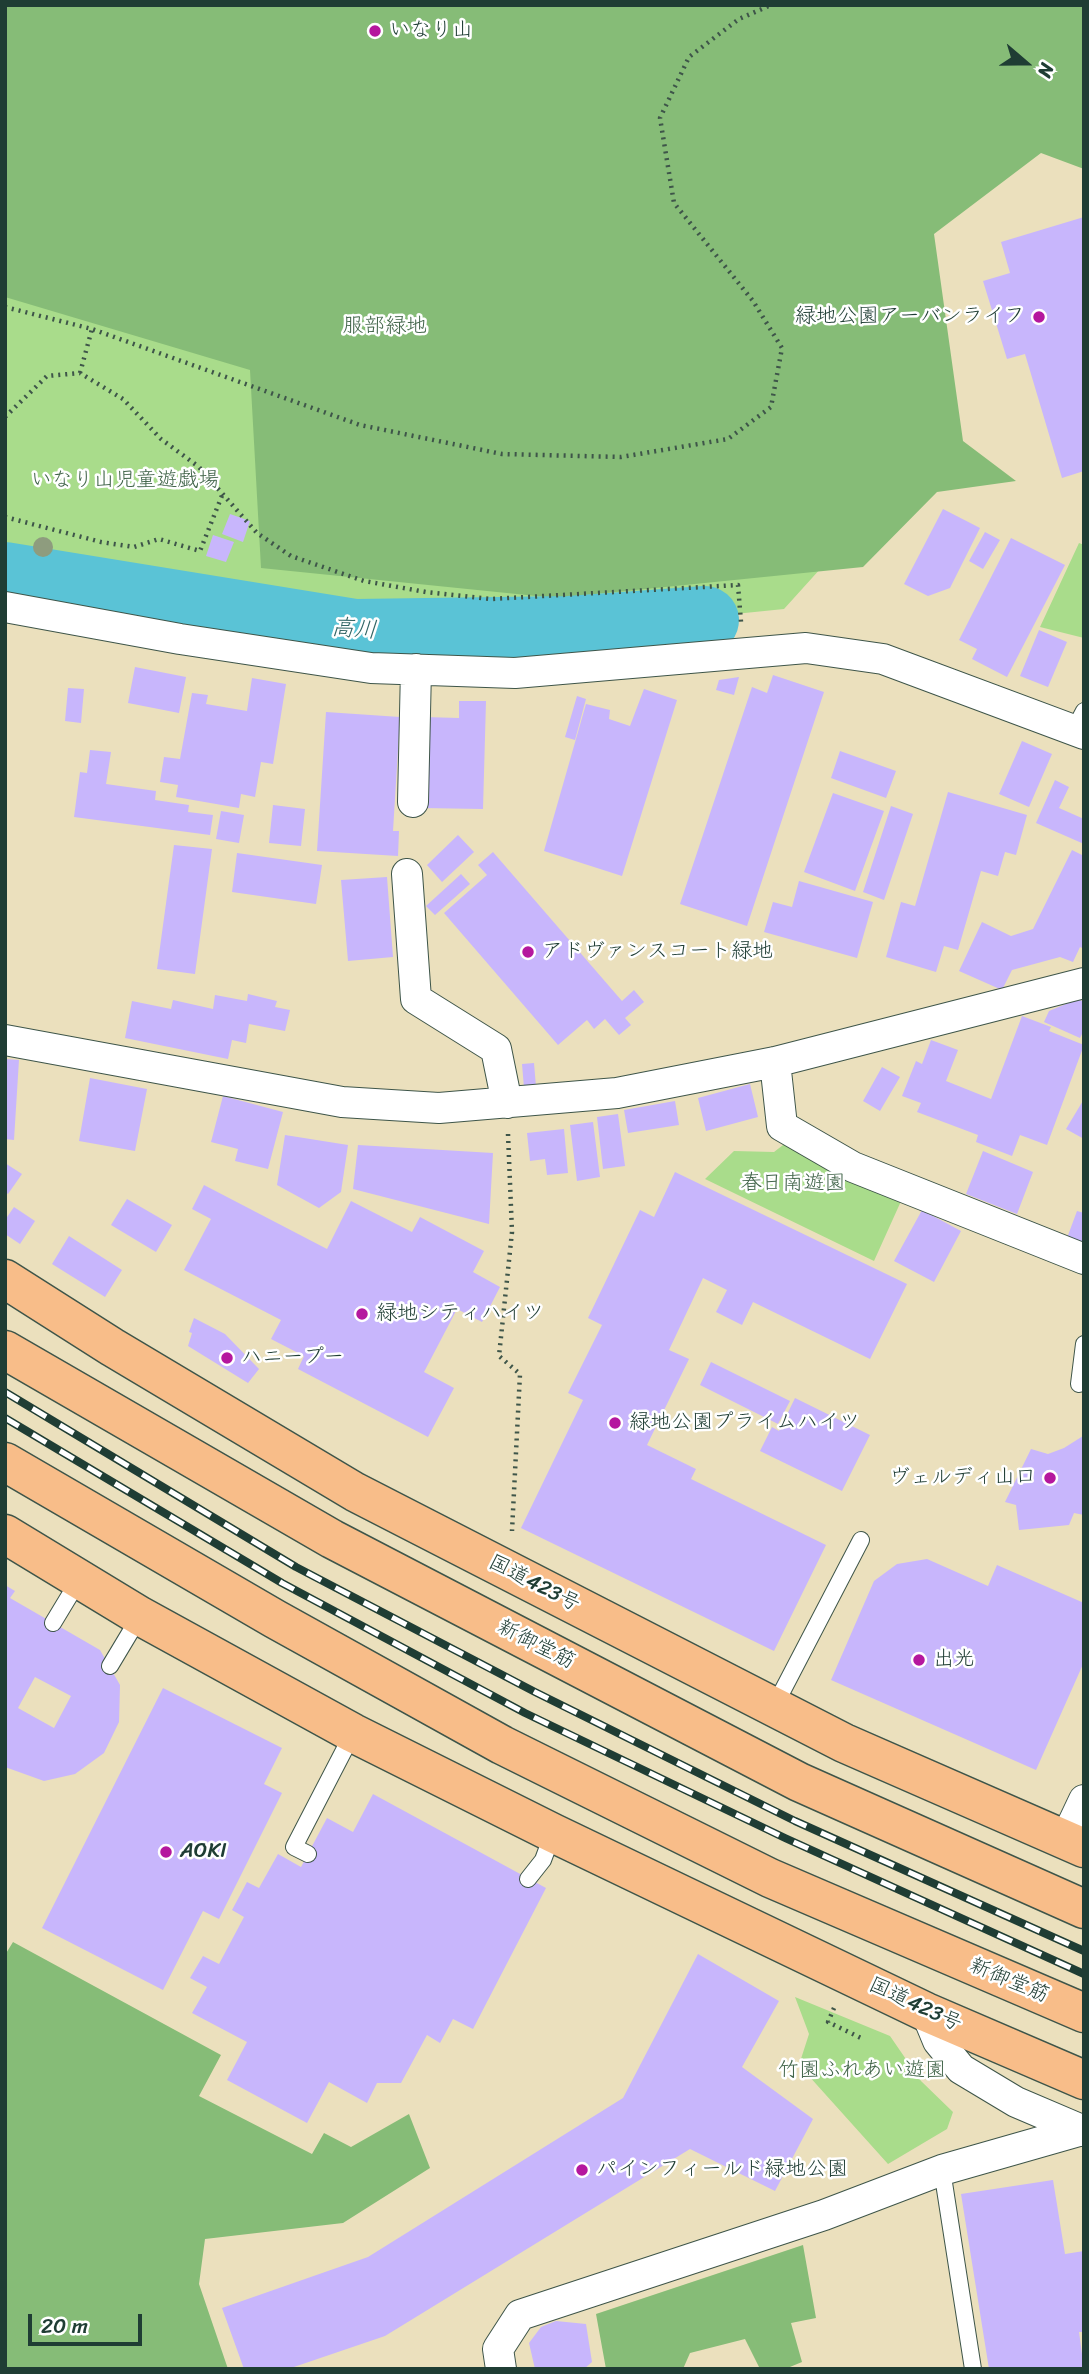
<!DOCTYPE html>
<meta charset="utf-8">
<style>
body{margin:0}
#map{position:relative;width:1089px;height:2374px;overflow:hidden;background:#ebe0bd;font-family:Sriracha,sans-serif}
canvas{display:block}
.frame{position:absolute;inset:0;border:7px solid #1f3d34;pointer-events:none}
.north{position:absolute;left:991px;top:28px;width:70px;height:70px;-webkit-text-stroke:5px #fff;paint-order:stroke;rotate:110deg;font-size:19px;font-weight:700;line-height:28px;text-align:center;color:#1f3d34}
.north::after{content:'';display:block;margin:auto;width:24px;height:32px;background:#1f3d34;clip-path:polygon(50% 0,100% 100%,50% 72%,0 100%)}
.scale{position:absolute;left:28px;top:2314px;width:114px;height:32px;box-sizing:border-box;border:4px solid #1f3d34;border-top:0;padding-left:9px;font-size:21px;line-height:24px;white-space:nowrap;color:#1f3d34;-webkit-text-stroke:5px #fff;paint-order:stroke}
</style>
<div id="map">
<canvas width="1089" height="2374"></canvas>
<div class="frame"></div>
<div class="north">N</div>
<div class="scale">20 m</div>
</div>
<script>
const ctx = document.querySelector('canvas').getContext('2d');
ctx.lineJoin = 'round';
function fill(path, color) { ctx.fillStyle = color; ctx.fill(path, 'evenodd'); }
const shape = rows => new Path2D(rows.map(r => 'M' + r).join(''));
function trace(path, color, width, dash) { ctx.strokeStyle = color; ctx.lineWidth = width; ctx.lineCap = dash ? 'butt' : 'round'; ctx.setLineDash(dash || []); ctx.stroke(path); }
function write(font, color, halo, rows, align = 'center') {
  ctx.font = font + ' Sriracha,"Klee One",sans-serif'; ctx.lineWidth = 5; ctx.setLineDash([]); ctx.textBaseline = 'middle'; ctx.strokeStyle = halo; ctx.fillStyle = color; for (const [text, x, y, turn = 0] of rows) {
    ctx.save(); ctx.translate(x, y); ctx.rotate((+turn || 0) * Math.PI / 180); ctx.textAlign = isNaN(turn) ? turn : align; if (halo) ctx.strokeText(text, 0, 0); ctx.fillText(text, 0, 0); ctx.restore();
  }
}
const green = shape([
 [5,5,1084,5,919,225,924,454,784,609,371,651,5,583],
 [1079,543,1084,545,1084,638,1040,627],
 [787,1142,902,1199,874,1261,705,1179,734,1151,774,1152],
 [795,1997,890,2036,921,2081,953,2112,947,2129,888,2164,799,2065,809,2034]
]);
const forest = shape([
 [5,5,1084,5,1084,169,1041,153,934,234,963,441,1016,481,937,492,863,567,556,598,261,568,250,370,5,297],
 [13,1942,221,2055,199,2096,312,2154,324,2133,351,2147,409,2114,430,2168,343,2223,205,2239,199,2284,228,2369,5,2369,5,1955],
 [803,2245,816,2318,791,2323,802,2362,785,2369,760,2369,745,2339,690,2353,683,2369,606,2369,596,2314]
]);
const river = shape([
 [5,576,355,633,570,630,705,620]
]);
const building = shape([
 [1084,217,1084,471,1062,478,1025,354,1007,359,983,281,1010,273,1001,242],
 [943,509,980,528,950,588,928,596,904,584],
 [230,514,250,521,243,542,222,534],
 [985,532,1000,540,983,569,969,561],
 [213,535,234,542,226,562,206,556],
 [1011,538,1065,565,1007,677,972,659,977,649,959,640],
 [1039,630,1067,642,1048,687,1020,676],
 [135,667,186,677,179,713,128,703],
 [773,675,824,692,747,926,680,904,752,687,767,693],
 [739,677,734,695,716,690,719,680],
 [252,678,286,684,273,764,261,762,255,797,241,794,239,808,176,797,178,785,160,782,164,757,180,759,192,693,208,695,206,704,247,711],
 [68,688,84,689,81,723,65,721],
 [644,689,677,700,622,876,544,851,586,704,610,710,609,719,630,726],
 [577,696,586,699,575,740,565,737],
 [459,701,486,701,483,809,422,808,424,717,459,718],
 [326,712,400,717,393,831,399,831,398,856,317,851],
 [1022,741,1052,754,1029,807,999,794],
 [90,750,111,752,106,784,156,791,155,800,189,805,188,812,213,815,210,835,74,817,80,772,87,773],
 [840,751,896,771,886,798,831,778],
 [1055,780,1069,787,1059,808,1084,819,1084,844,1036,823],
 [948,792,1027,815,1016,855,1005,852,998,876,981,871,958,950,944,946,936,972,886,957,901,902,915,906],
 [833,793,884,811,855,891,804,872],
 [273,805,305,809,301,846,269,843],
 [891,806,913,814,884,900,863,892],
 [221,811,244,815,239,843,216,839],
 [458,835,474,852,442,882,427,865],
 [174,845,212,849,195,974,157,969],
 [1072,850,1084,856,1084,949,1080,947,1073,962,1060,957,1012,970,1002,990,959,971,982,922,1011,936,1033,929],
 [493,852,622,1001,634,990,644,1002,625,1018,631,1025,619,1035,605,1019,594,1029,587,1020,558,1045,444,913,487,875,478,865],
 [237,853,322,865,316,904,232,892],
 [461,874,470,884,435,915,426,906],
 [387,877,393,957,348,961,341,880],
 [799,881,873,902,857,958,764,932,773,902,792,907],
 [248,994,277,1001,275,1007,290,1010,285,1031,249,1024,246,1043,232,1040,228,1059,125,1038,132,1001,171,1009,173,1000,213,1009,215,995,247,1001],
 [1078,999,1084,1002,1084,1030,1080,1038,1044,1022,1049,1011],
 [1022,1016,1051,1027,1049,1031,1084,1045,1047,1145,1020,1135,1012,1156,976,1142,978,1135,917,1112,921,1103,902,1096,916,1061,922,1064,931,1040,958,1050,946,1081,991,1099],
 [5,1059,19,1060,14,1140,5,1139],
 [534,1063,536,1087,524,1088,522,1064],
 [882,1067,900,1077,880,1111,863,1101],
 [90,1078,147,1089,135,1151,79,1141],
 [750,1084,758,1117,706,1131,698,1098],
 [223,1096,283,1112,268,1169,235,1161,238,1149,211,1142],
 [1084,1099,1084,1139,1066,1129],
 [675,1101,679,1125,628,1133,624,1110],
 [618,1114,625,1166,603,1169,597,1117],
 [593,1122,600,1177,577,1181,570,1125],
 [564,1129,568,1173,547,1175,545,1159,530,1161,527,1133],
 [285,1135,348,1145,341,1192,319,1208,277,1185],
 [358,1145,493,1153,489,1224,353,1189],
 [983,1151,1033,1172,1017,1214,966,1194],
 [5,1163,22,1174,8,1194,5,1192],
 [675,1172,907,1284,870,1359,753,1302,742,1325,716,1312,727,1290,703,1278,669,1350,689,1359,647,1445,696,1469,691,1479,826,1545,774,1651,521,1528,583,1400,568,1393,602,1325,588,1318,640,1210,654,1217],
 [204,1185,327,1249,351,1201,412,1232,420,1217,484,1251,473,1272,500,1287,482,1322,457,1309,424,1372,454,1388,428,1437,298,1369,304,1356,271,1339,281,1320,184,1270,211,1219,192,1209],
 [127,1199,172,1225,156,1252,111,1225],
 [14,1207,35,1221,20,1244,5,1234,5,1220],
 [922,1210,961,1231,934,1282,894,1261],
 [1077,1211,1084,1213,1084,1244,1067,1238],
 [69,1236,122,1270,105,1297,52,1264],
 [194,1318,225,1334,259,1369,248,1383,188,1346,192,1333,189,1332],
 [711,1362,790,1401,778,1424,700,1385],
 [795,1398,870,1435,842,1491,760,1451,772,1427,779,1431],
 [1083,1436,1084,1515,1074,1513,1069,1525,1019,1530,1016,1505,1005,1502,1031,1449,1048,1454,1064,1448],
 [927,1559,988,1586,997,1565,1084,1603,1084,1662,1036,1770,831,1680,874,1581,897,1564],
 [5,1585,15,1591,10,1598,100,1650,120,1685,119,1722,104,1753,75,1774,44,1781,5,1767],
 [35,1677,71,1696,54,1728,18,1708],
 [163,1688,282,1748,264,1784,282,1793,219,1919,203,1911,163,1990,42,1928],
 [373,1794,546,1888,473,2029,453,2019,440,2043,427,2035,401,2083,377,2083,367,2103,329,2082,307,2123,227,2080,247,2042,192,2013,207,1987,190,1978,203,1956,219,1964,244,1917,232,1910,247,1882,259,1888,278,1854,301,1867,327,1818,353,1832],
 [698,1954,779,2001,742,2067,813,2119,775,2191,690,2149,385,2336,288,2369,244,2369,222,2308,368,2257,623,2098],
 [1053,2180,1065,2254,1084,2251,1084,2332,1079,2332,1084,2369,989,2369,961,2194],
 [556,2321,586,2324,592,2362,584,2369,535,2369,529,2343,541,2327]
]);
const path = shape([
 [5,307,92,329,360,425,502,454,621,457,728,439,771,407,782,348,753,301,674,203,660,118,689,57,739,19,771,5],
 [80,373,92,329],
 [5,417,47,376,80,373,123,399,161,439,199,467,257,533,291,556,364,581,426,592,491,599,738,585,741,622],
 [5,517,101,542,134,547,159,539,200,551,223,493],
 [508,1134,512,1232,499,1356,520,1374,512,1531],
 [834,2008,828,2022,861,2038]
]);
const service = shape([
 [1074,730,1084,711],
 [1079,1384,1084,1344],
 [53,1623,79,1580],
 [110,1666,140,1616],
 [774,1707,861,1540],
 [308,1854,294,1847,353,1733],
 [528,1879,543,1860,553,1833],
 [942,2170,973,2369]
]);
const minor = shape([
 [5,607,180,639,371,668,515,673,806,648,883,659,1084,734],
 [413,802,416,669],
 [407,874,416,999,496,1049,507,1103],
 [5,1040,342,1102,439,1108,617,1093,775,1062,1084,983],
 [775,1062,782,1126,853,1167,1084,1259],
 [1065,1840,1084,1800],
 [926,2012,938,2041,961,2069,1016,2102,1084,2131],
 [501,2369,498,2349,520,2315,824,2215,942,2170,1082,2130]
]);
const trunk = shape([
 [5,1279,112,1347,355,1492,844,1743,1084,1848],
 [5,1350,332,1539,799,1782,1084,1909],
 [5,1462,275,1619,502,1745,770,1878,1084,2013],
 [5,1534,140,1616,353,1733,553,1833,926,2012,1084,2080]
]);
const rail = shape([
 [5,1392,296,1567,535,1692,795,1821,1084,1951],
 [5,1418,282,1583,525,1713,785,1838,1084,1974]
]);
const trees = [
 [43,547]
];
const markers = [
 [375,31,7,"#b5179e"],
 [1039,317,7,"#b5179e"],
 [528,952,7,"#b5179e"],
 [362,1314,7,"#b5179e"],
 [227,1358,7,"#b5179e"],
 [615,1423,7,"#b5179e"],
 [1050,1478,7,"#b5179e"],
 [919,1660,7,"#b5179e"],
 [166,1852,7,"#b5179e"],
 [582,2170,7,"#b5179e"]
];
const poiNames = [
 ["いなり山",389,31],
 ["緑地公園アーバンライフ",1025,317,"right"],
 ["アドヴァンスコート緑地",542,952],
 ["緑地シティハイツ",376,1314],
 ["ハニープー",241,1358],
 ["緑地公園プライムハイツ",629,1423],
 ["ヴェルディ山口",1036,1478,"right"],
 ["出光",933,1660],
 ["AOKI",180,1852],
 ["パインフィールド緑地公園",596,2170]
];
const parkNames = [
 ["服部緑地",385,327],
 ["いなり山児童遊戯場",125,481],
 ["春日南遊園",793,1184],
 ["竹園ふれあい遊園",862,2071]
];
const streetNames = [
 ["国道423号",534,1584,27],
 ["新御堂筋",536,1645,27],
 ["新御堂筋",1009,1981,23],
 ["国道423号",915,2005,25]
];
const waterNames = [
 ["高川",354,630,4]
];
fill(green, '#a9dc8b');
fill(forest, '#86bc77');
trace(river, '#5ac3d6', 68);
fill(building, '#c8b6fc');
trace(service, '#3e5549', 18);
trace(minor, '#3e5549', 32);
trace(trunk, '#3e5549', 41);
trace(path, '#3e5549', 4.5, [2, 5]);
trace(service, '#fff', 16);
trace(minor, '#fff', 30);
trace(trunk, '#f8bd89', 38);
trace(rail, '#1f3d34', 8);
trace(rail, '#fff', 5, [16]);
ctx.fillStyle = '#8e9c7e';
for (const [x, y] of trees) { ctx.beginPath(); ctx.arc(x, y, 10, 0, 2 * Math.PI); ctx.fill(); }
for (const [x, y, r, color] of markers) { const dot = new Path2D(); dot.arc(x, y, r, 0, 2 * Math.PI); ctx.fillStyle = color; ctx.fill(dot); trace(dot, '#fff', 2.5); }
write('21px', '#1f3d34', '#fff', poiNames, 'left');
write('21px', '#42654a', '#fff', parkNames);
write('21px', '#1f3d34', '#fff', streetNames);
write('italic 23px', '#316565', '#fff', waterNames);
</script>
